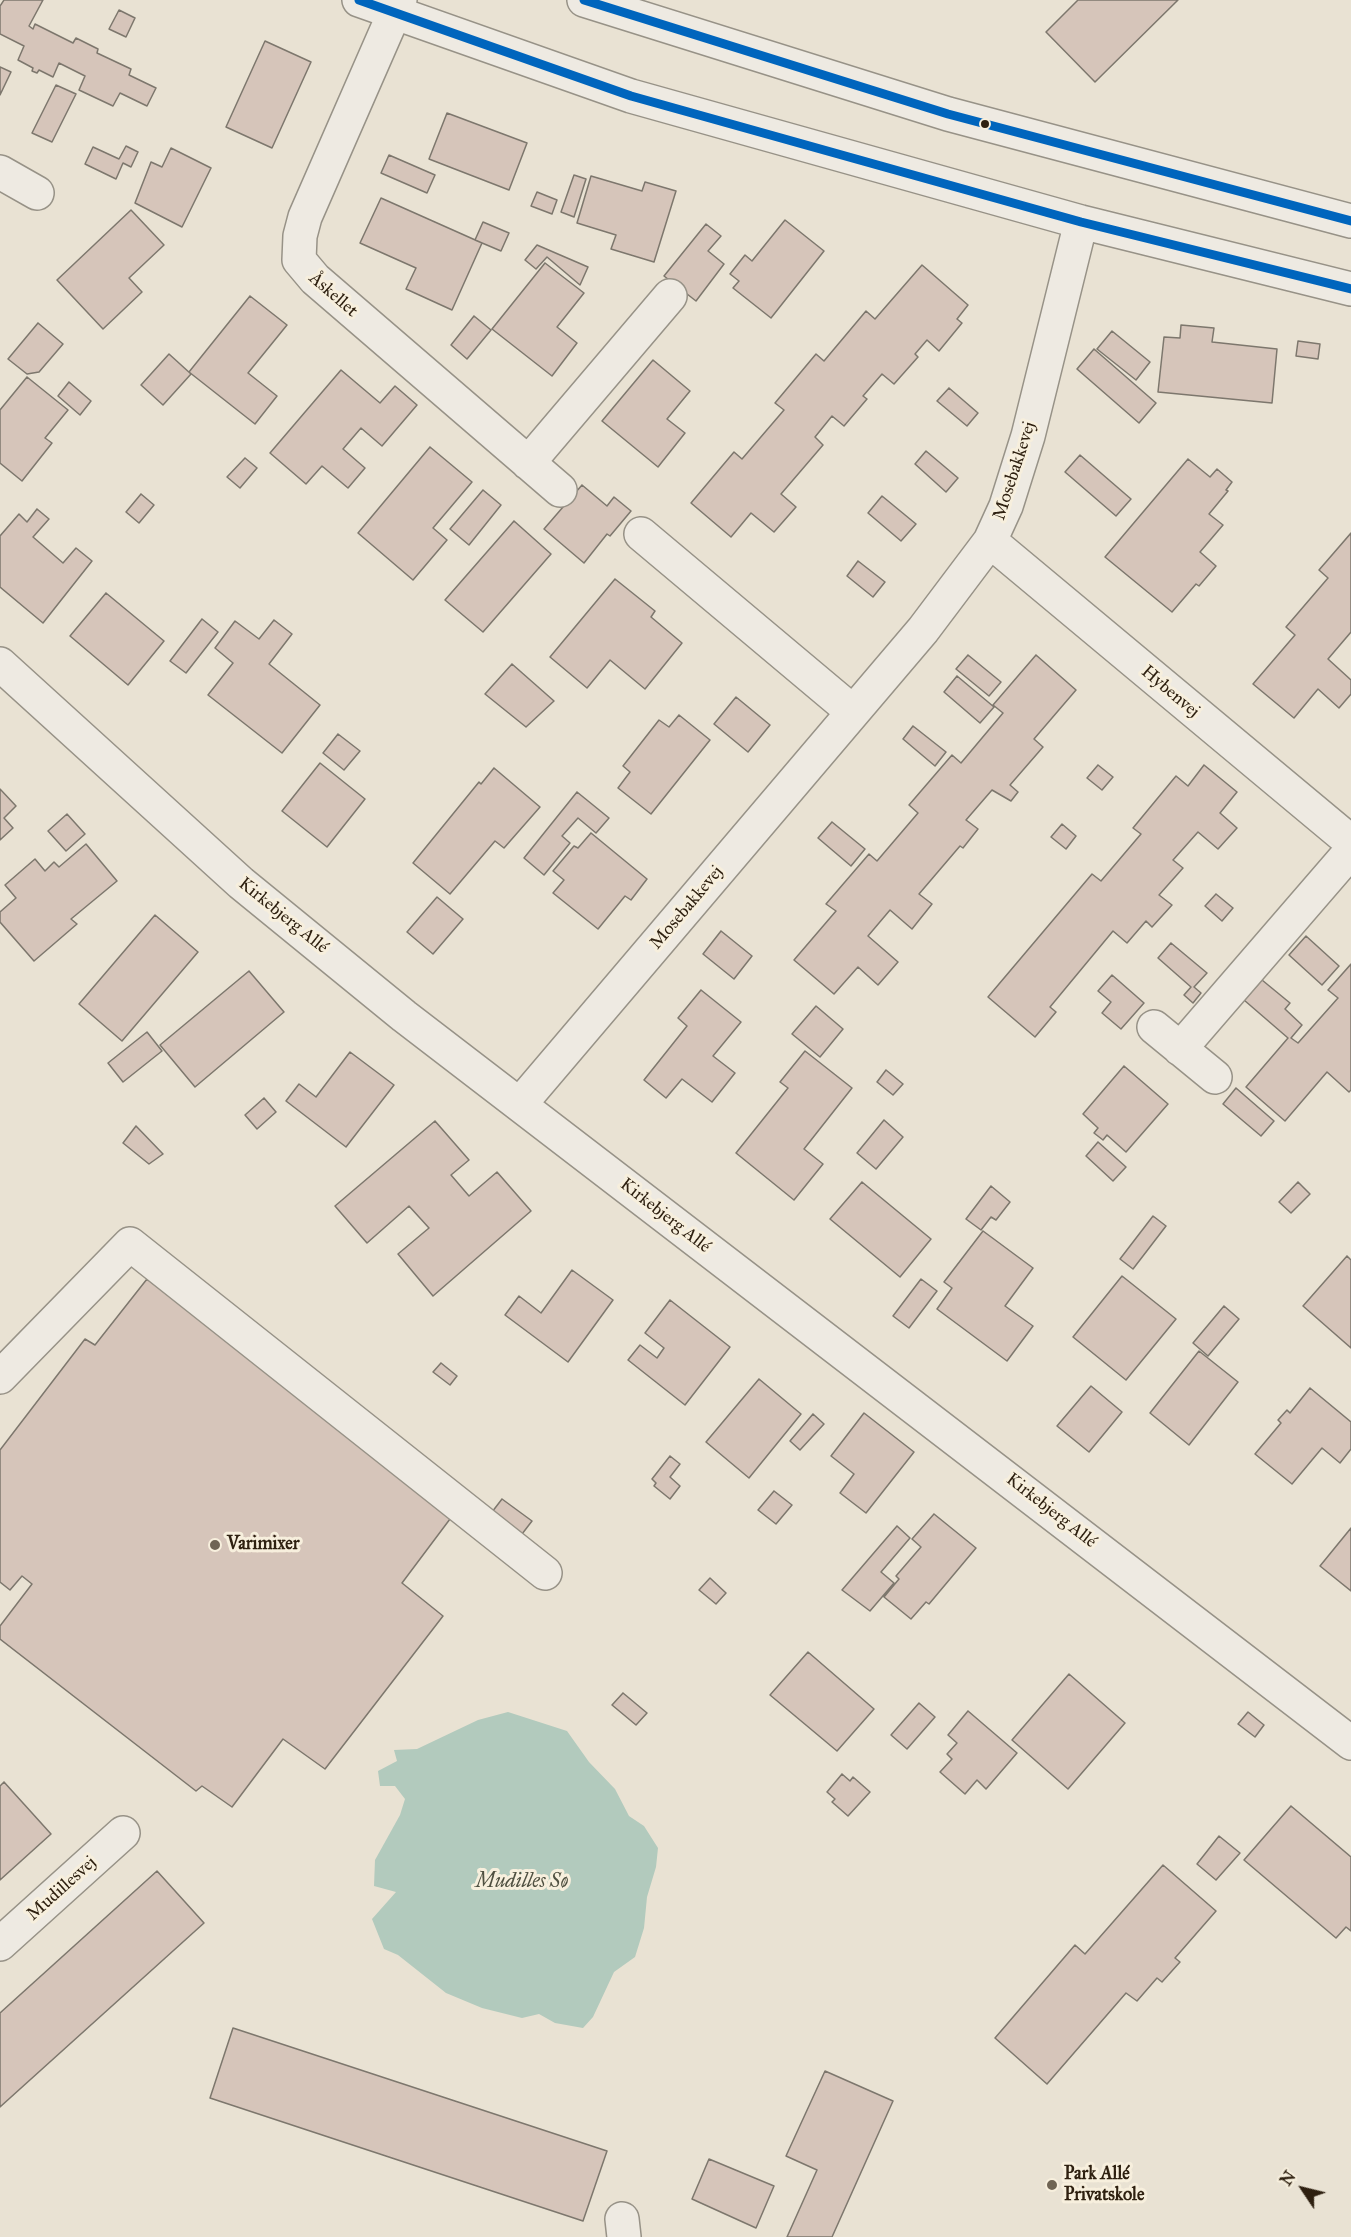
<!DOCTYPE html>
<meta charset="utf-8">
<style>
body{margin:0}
#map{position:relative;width:1351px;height:2237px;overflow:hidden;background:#e9e2d3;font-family:"IM FELL Great Primer",serif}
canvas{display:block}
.north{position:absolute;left:1273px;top:2159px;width:60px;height:60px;-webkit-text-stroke:4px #f7efdd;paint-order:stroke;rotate:305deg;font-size:16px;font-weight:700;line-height:24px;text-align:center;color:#2e2010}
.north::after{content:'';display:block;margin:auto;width:21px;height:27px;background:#2e2010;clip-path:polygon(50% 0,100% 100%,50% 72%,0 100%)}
</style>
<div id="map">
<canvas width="1351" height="2237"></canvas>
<div class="north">N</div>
</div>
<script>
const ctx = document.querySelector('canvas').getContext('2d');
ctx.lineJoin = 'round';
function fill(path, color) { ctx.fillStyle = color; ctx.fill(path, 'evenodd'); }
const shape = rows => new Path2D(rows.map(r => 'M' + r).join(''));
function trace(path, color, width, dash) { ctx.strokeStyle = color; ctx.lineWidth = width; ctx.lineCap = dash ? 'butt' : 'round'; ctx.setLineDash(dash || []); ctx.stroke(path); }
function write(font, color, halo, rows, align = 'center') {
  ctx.font = font + ' "IM FELL Great Primer",serif'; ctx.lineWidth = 6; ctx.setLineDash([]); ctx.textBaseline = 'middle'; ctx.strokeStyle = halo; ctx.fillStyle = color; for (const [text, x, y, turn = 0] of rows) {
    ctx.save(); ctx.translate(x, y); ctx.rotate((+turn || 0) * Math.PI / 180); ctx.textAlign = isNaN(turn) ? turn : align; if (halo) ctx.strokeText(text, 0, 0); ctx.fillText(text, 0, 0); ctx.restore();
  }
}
const water = shape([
 [508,1712,567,1731,589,1762,615,1789,629,1816,644,1826,658,1848,656,1867,647,1897,644,1928,635,1957,614,1972,593,2017,583,2028,555,2023,539,2014,522,2018,482,2008,446,1993,398,1955,384,1949,372,1919,396,1892,374,1886,375,1860,400,1815,405,1799,395,1786,380,1786,378,1771,397,1761,394,1750,417,1749,478,1720]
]);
const building = shape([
 [4,0,43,0,29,26,33,29,35,24,73,43,76,38,98,49,97,53,131,69,129,75,156,88,147,106,120,93,113,106,79,90,85,76,59,63,53,77,39,70,37,73,32,71,33,68,18,60,24,46,0,34,0,6,4,0],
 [1078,0,1178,0,1095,82,1046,32,1078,0],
 [119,10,135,18,126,37,109,29,119,10],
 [265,41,311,62,272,148,226,127,265,41],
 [0,67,11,72,0,95,0,67],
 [56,85,76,94,52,142,32,133,56,85],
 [447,113,527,143,509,190,429,159,447,113],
 [126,146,138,152,131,167,123,163,116,179,85,164,93,147,119,159,126,146],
 [171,148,211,168,182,227,135,203,151,162,162,167,171,148],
 [389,155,435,175,427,193,381,173,389,155],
 [574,175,586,179,574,217,561,212,574,175],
 [591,176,642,191,645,182,676,191,654,262,611,249,616,235,577,223,591,176],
 [537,192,557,200,552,214,531,206,537,192],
 [381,198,482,243,452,310,406,289,416,268,360,243,381,198],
 [131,210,164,245,129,278,142,292,103,329,57,280,131,210],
 [785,220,824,251,771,318,733,288,739,281,730,274,745,255,752,261,785,220],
 [483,222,509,233,501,251,475,240,483,222],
 [706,224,721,236,708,251,724,264,696,301,664,276,706,224],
 [537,245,588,267,580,285,547,257,536,269,525,260,537,245],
 [545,263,584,293,557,327,577,343,552,376,492,329,545,263],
 [922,265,968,305,957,319,962,323,939,351,927,340,915,354,918,357,894,384,882,374,863,396,867,399,844,426,832,416,815,437,823,445,781,494,796,507,774,532,751,513,731,537,691,503,734,452,742,459,784,410,775,403,816,354,824,361,866,311,875,319,922,265],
 [250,296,287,325,248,373,277,396,255,424,189,372,250,296],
 [474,316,491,330,467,359,451,345,474,316],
 [38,323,63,344,39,372,27,374,8,359,38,323],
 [1181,325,1214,328,1212,342,1277,349,1272,403,1158,392,1164,337,1180,338,1181,325],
 [1112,331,1150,362,1136,380,1097,349,1112,331],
 [1298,341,1320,344,1318,359,1296,356,1298,341],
 [1094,349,1156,403,1139,423,1077,369,1094,349],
 [169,354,191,374,163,405,141,385,169,354],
 [653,360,690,391,667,419,685,433,658,467,602,421,653,360],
 [341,370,380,403,395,386,417,405,382,446,361,428,343,449,365,468,348,488,322,466,306,484,270,453,341,370],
 [27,377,68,410,45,438,52,443,22,481,0,463,0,410,27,377],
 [69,382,91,401,80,415,58,396,69,382],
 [949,388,978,413,967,426,937,401,949,388],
 [430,447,472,482,433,528,447,540,413,580,358,533,430,447],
 [926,451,958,478,946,492,915,464,926,451],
 [1080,455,1131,499,1116,516,1065,472,1080,455],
 [245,458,257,468,240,488,227,477,245,458],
 [1188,459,1210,477,1217,469,1232,482,1226,490,1228,491,1209,514,1223,525,1200,552,1216,566,1199,586,1196,584,1172,612,1105,557,1188,459],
 [582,485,607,506,614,497,631,511,610,536,607,534,584,563,544,529,582,485],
 [483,490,501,505,469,545,450,529,483,490],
 [141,494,154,505,139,523,126,512,141,494],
 [882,496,916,524,901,541,868,513,882,496],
 [37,509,49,519,33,537,63,563,76,548,92,561,43,623,0,587,0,536,19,514,27,522,37,509],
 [514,521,551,554,483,632,445,600,514,521],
 [1351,533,1351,632,1328,659,1351,680,1351,694,1339,708,1318,689,1294,718,1253,684,1295,635,1286,627,1328,578,1319,570,1351,533],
 [858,561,885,582,873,597,847,576,858,561],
 [615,579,655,611,651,617,682,643,645,689,610,660,587,688,550,657,615,579],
 [106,593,164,641,128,685,70,636,106,593],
 [202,619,218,632,186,673,170,661,202,619],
 [274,620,292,634,269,664,320,705,282,753,208,695,233,663,215,648,235,621,259,639,274,620],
 [968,655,1001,682,989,696,956,669,968,655],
 [1036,655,1076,690,1034,739,1043,747,1010,785,1018,792,1011,801,992,790,966,820,978,829,963,848,960,846,919,894,932,904,912,929,890,910,868,936,898,962,878,985,858,967,834,994,794,960,836,911,826,904,869,854,877,861,918,813,909,805,952,755,961,763,1003,713,993,705,1036,655],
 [512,664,554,701,526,727,485,694,512,664],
 [957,676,994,707,980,723,944,692,957,676],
 [736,697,770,725,748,752,714,724,736,697],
 [679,715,710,740,651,814,618,788,630,772,623,766,659,720,669,727,679,715],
 [913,726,946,752,935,766,903,739,913,726],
 [338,734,360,751,344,770,323,753,338,734],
 [320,763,365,799,327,847,282,811,320,763],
 [1098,765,1113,777,1102,790,1087,778,1098,765],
 [1204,765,1237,792,1220,813,1237,828,1218,849,1198,832,1173,860,1183,868,1159,895,1172,905,1152,927,1146,921,1127,943,1113,931,1050,1007,1056,1012,1035,1037,988,997,1092,874,1101,881,1141,834,1133,828,1176,776,1188,786,1204,765],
 [494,768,540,807,504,848,495,841,450,894,413,863,479,782,481,784,494,768],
 [0,789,16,806,4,818,13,828,0,840,0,789],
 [577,792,609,818,596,833,578,818,562,836,570,843,544,875,524,858,577,792],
 [67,814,85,834,66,851,48,831,67,814],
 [832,822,865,849,851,866,818,838,832,822],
 [1062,824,1076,836,1066,849,1051,837,1062,824],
 [591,833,647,879,631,900,625,896,598,929,553,893,564,880,553,871,574,846,578,848,591,833],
 [86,844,117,881,71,919,77,924,34,961,0,922,0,912,16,898,5,885,35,859,45,871,54,862,59,867,86,844],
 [1216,894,1233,908,1222,921,1205,906,1216,894],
 [437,897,463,919,433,954,407,932,437,897],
 [155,915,198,952,122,1041,79,1004,155,915],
 [721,931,752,956,734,979,703,954,721,931],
 [1306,936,1339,966,1322,985,1289,955,1306,936],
 [1171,943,1207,973,1194,987,1201,993,1193,1003,1184,995,1191,987,1158,958,1171,943],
 [1351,964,1351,1090,1349,1092,1327,1072,1285,1121,1246,1087,1288,1038,1244,1000,1262,980,1290,1003,1285,1009,1302,1025,1291,1038,1298,1043,1338,998,1328,990,1351,964],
 [249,971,284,1012,195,1087,160,1045,249,971],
 [1112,975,1144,1003,1121,1029,1102,1013,1111,1002,1098,991,1112,975],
 [701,990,741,1022,713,1056,735,1073,712,1102,682,1079,666,1098,644,1080,687,1026,678,1018,701,990],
 [816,1006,843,1029,820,1057,792,1034,816,1006],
 [147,1032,162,1051,123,1082,108,1063,147,1032],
 [805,1051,852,1088,804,1149,823,1164,794,1200,736,1153,788,1088,780,1082,805,1051],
 [350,1052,394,1085,346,1147,286,1101,299,1084,316,1097,350,1052],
 [1124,1066,1168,1104,1126,1152,1107,1135,1103,1140,1094,1133,1098,1128,1083,1114,1124,1066],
 [886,1070,903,1084,893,1095,877,1082,886,1070],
 [1236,1088,1274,1121,1261,1136,1223,1104,1236,1088],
 [264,1098,276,1112,257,1129,245,1115,264,1098],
 [884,1120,903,1137,876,1169,857,1153,884,1120],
 [435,1121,469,1160,451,1175,469,1196,497,1172,531,1211,433,1296,398,1254,429,1228,409,1206,367,1243,335,1206,435,1121],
 [136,1126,163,1154,149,1164,123,1143,136,1126],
 [1098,1142,1126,1167,1113,1181,1086,1156,1098,1142],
 [862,1182,931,1239,900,1277,830,1219,862,1182],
 [1298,1182,1310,1194,1291,1213,1279,1202,1298,1182],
 [991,1186,1010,1202,996,1220,991,1217,981,1230,966,1219,991,1186],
 [1153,1216,1166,1226,1133,1269,1120,1259,1153,1216],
 [983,1231,1033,1268,1005,1306,1033,1326,1007,1361,937,1309,952,1288,944,1282,983,1231],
 [1347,1256,1351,1260,1351,1348,1303,1306,1347,1256],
 [572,1270,613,1300,568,1362,505,1315,519,1296,541,1313,572,1270],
 [1122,1276,1176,1319,1126,1380,1073,1337,1122,1276],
 [147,1279,453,1515,402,1583,443,1616,325,1769,283,1739,232,1807,202,1786,196,1791,0,1639,0,1626,32,1584,22,1576,10,1590,0,1582,0,1450,85,1339,95,1345,147,1279],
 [921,1279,937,1291,909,1328,893,1316,921,1279],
 [670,1300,730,1347,685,1405,628,1360,640,1345,657,1358,664,1348,645,1333,670,1300],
 [1224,1306,1239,1319,1208,1356,1193,1343,1224,1306],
 [1199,1351,1238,1382,1189,1445,1150,1413,1199,1351],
 [441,1363,457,1376,450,1385,433,1372,441,1363],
 [759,1379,801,1414,749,1478,706,1442,759,1379],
 [1091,1386,1122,1412,1089,1452,1057,1426,1091,1386],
 [1310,1388,1351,1422,1351,1449,1340,1463,1322,1448,1292,1484,1255,1454,1281,1423,1278,1420,1287,1410,1290,1413,1310,1388],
 [864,1413,914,1452,866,1513,840,1493,854,1474,831,1456,864,1413],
 [813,1414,824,1424,800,1450,790,1441,813,1414],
 [670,1456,680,1464,670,1477,680,1486,670,1499,654,1486,656,1483,652,1479,670,1456],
 [774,1491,792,1505,776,1524,758,1510,774,1491],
 [502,1499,532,1521,522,1534,492,1512,502,1499],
 [934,1514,976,1548,929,1604,926,1602,911,1619,884,1597,899,1579,896,1576,921,1547,912,1539,934,1514],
 [897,1526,910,1538,881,1572,894,1583,870,1611,842,1590,897,1526],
 [1351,1528,1351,1591,1320,1566,1351,1528],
 [710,1578,726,1593,716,1604,699,1590,710,1578],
 [808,1652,874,1709,837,1751,770,1695,808,1652],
 [1069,1674,1125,1723,1068,1789,1012,1740,1069,1674],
 [623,1693,647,1713,636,1725,612,1705,623,1693],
 [919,1703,935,1717,907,1749,891,1735,919,1703],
 [968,1711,1017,1753,986,1789,977,1780,965,1794,940,1772,952,1759,947,1754,957,1743,948,1735,968,1711],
 [1248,1712,1264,1725,1255,1737,1238,1724,1248,1712],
 [842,1774,850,1781,853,1777,870,1792,848,1816,832,1802,835,1799,827,1792,842,1774],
 [4,1782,51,1834,0,1880,0,1786,4,1782],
 [1291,1806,1351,1857,1351,1931,1346,1927,1336,1938,1244,1860,1291,1806],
 [1219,1836,1240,1853,1216,1880,1197,1864,1219,1836],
 [1163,1865,1216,1911,1175,1958,1180,1962,1162,1982,1157,1978,1137,2001,1126,1993,1047,2084,995,2038,1075,1945,1085,1954,1163,1865],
 [157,1871,204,1923,0,2107,0,2013,157,1871],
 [233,2028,607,2151,583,2221,210,2098,233,2028],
 [825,2071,893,2101,832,2237,787,2237,817,2170,786,2156,825,2071],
 [709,2159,774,2186,756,2228,692,2199,709,2159]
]);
const minor = shape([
 [359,0,631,96,1081,222,1351,289],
 [400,0,305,217,300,236,299,260,315,279,560,490],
 [584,0,948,114,1351,221],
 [0,172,37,193],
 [528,463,670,296],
 [641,534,853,712],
 [990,541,1351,842],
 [0,664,241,883,404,1016,1351,1743],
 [1154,1027,1215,1077],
 [1180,1049,1351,851],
 [521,1103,923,630,990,541,1006,506,1028,436,1081,222],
 [0,1377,130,1244,545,1573],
 [0,1944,123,1833],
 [622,2219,624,2237]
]);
const bus1 = shape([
 [359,0,631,96,1081,222,1351,289],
 [584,0,948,114,1351,221]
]);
const markers = [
 [985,124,5,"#2e2010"],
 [215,1545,6,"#6f6454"],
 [1052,2185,6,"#6f6454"]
];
const streetNames = [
 ["Åskellet",333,295,41],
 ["Mosebakkevej",1015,471,-72],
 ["Hybenvej",1170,692,40],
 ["Mosebakkevej",687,908,-50],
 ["Kirkebjerg Allé",283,916,39],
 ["Kirkebjerg Allé",665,1216,38],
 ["Kirkebjerg Allé",1051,1511,38],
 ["Mudillesvej",62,1889,-42]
];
const poiNames = [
 ["Varimixer",227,1545],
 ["Park Allé",1064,2175],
 ["Privatskole",1064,2196]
];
const waterNames = [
 ["Mudilles Sø",522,1882]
];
fill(water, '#b2cabd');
fill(building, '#d6c5ba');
trace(building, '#7d776d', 1.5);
trace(minor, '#979287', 36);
trace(minor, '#eeeae2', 33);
trace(bus1, '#0065bd', 9);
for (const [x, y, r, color] of markers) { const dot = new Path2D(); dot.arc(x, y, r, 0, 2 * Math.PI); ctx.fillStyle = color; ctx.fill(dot); trace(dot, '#f7efdd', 2); }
write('18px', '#2e2010', '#f7efdd', streetNames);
write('bold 18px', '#2e2010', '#f7efdd', poiNames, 'left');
write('italic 20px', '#4f5041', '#f7efdd', waterNames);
</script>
